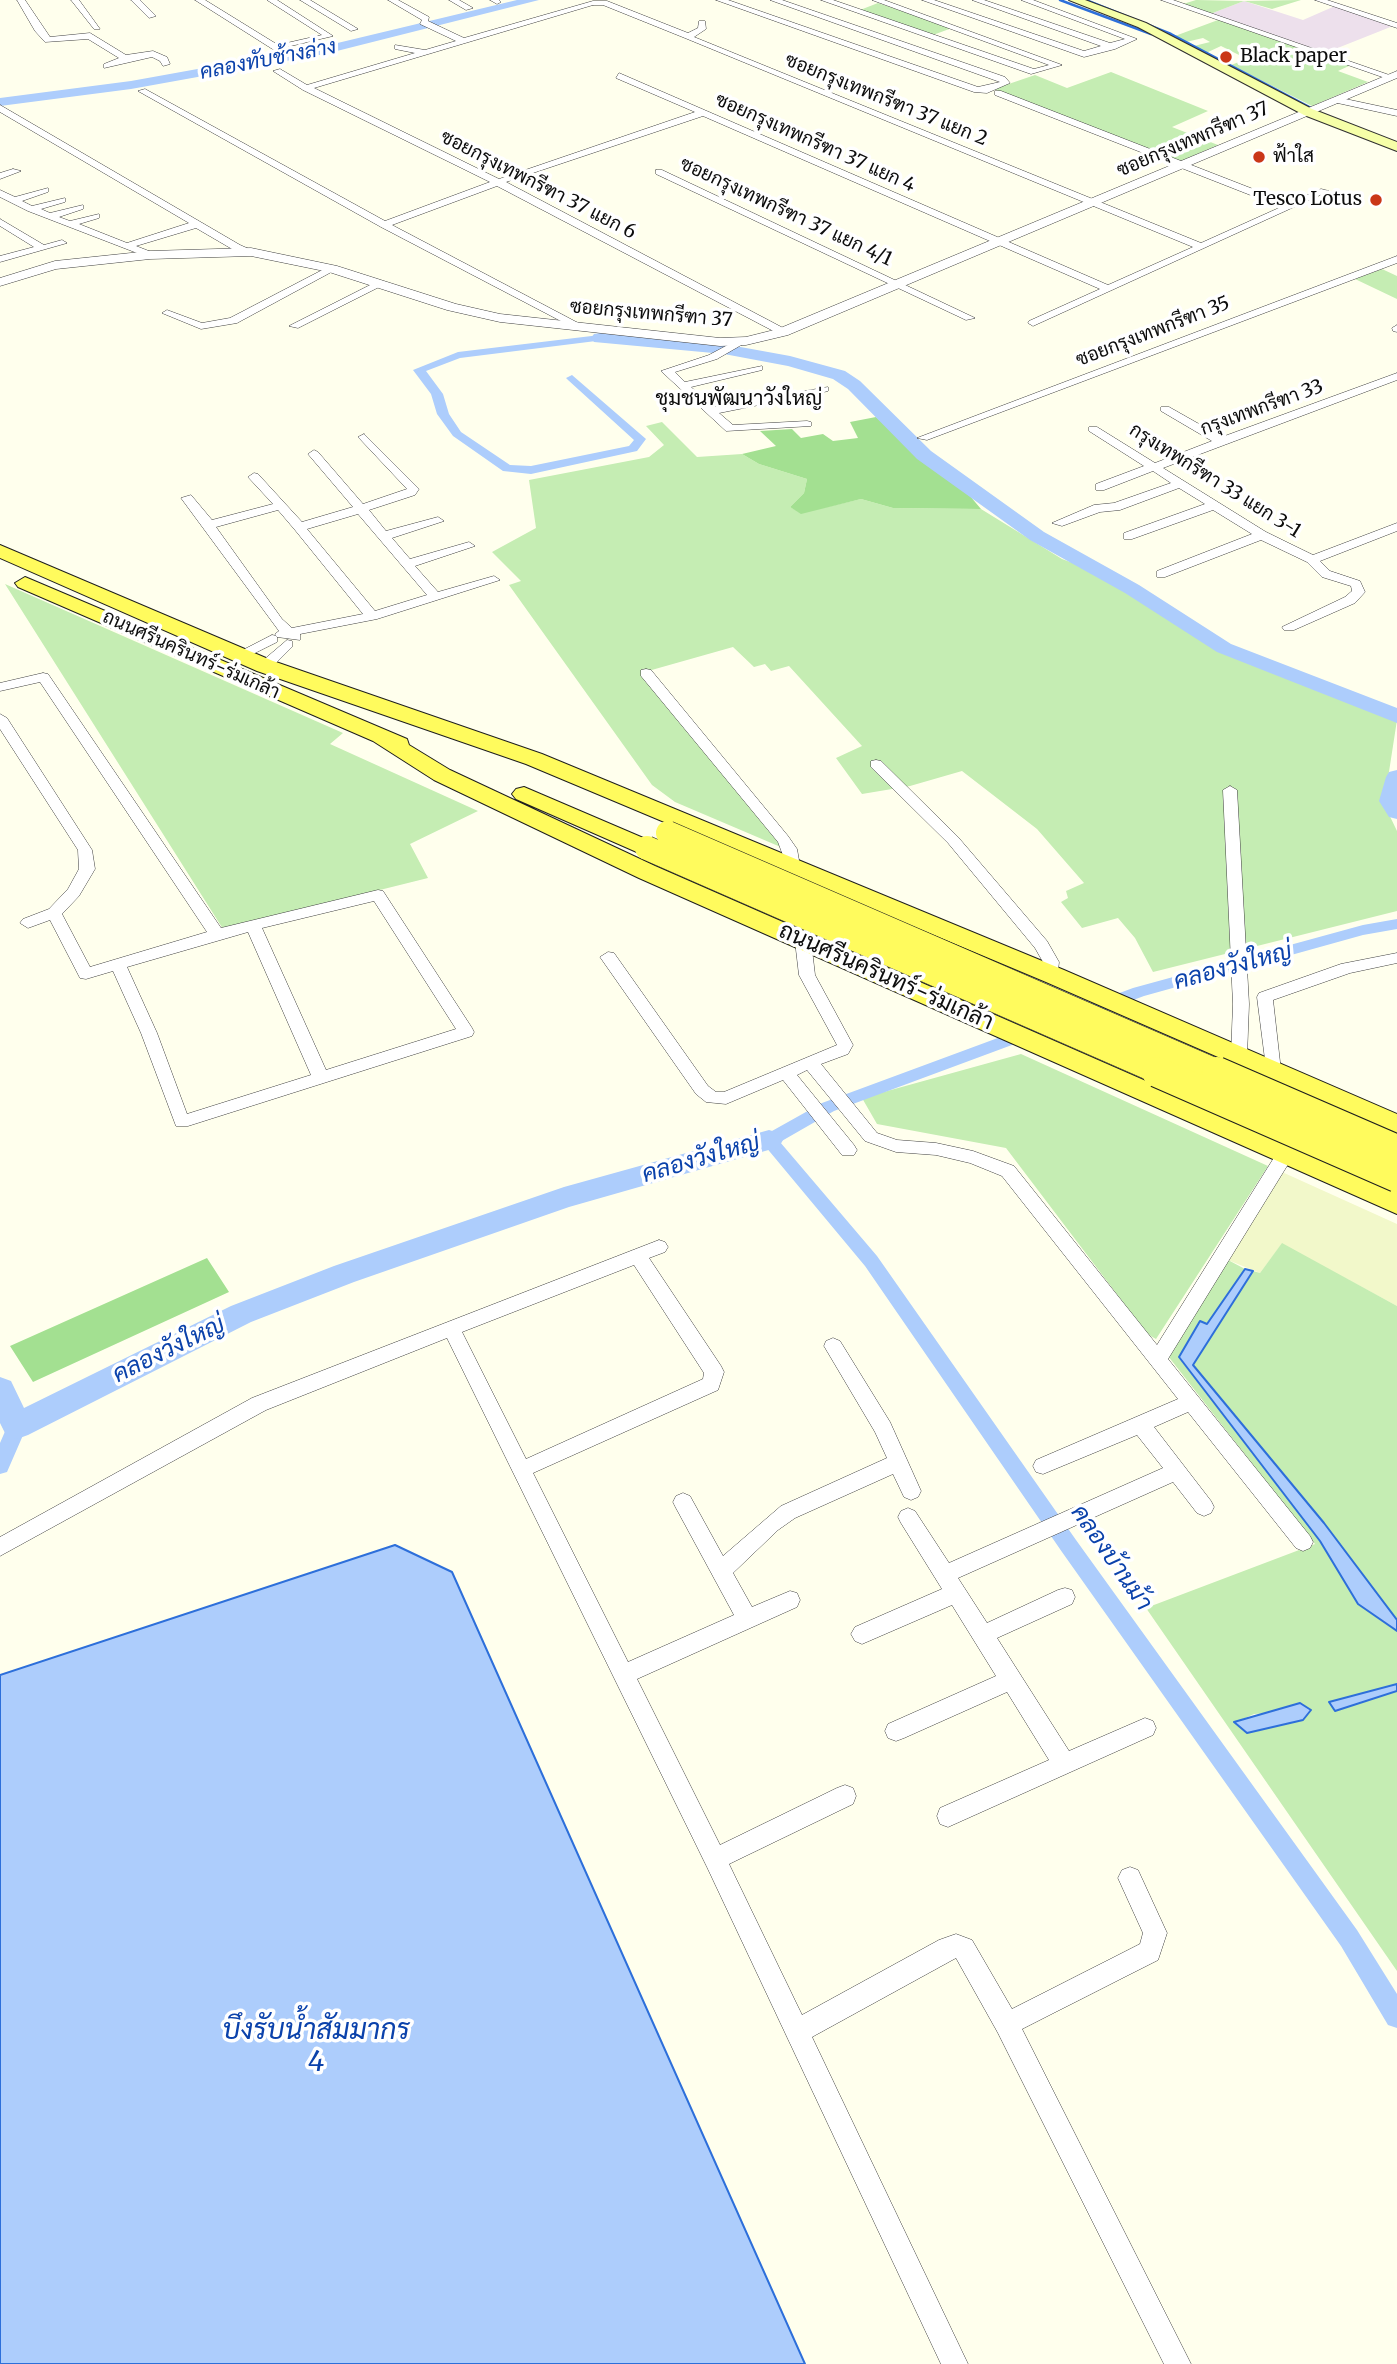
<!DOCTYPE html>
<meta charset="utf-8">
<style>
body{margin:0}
canvas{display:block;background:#ffffed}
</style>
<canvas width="1397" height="2364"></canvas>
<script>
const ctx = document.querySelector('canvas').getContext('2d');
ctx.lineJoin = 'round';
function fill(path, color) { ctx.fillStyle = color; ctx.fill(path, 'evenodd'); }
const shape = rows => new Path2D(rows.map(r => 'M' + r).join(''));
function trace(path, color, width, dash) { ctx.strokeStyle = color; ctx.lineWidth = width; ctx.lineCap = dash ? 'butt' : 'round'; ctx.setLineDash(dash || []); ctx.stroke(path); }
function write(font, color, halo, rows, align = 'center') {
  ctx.font = font + ' Merriweather,Sarabun,serif'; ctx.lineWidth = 7; ctx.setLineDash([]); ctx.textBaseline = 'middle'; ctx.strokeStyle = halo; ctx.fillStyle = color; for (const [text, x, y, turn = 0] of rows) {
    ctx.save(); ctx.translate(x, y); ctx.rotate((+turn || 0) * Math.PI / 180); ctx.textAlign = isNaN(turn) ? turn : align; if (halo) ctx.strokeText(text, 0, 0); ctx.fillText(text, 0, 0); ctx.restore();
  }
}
const industrial = shape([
 [1244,1,1303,20,1335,6,1393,26,1325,53,1210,14]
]);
const farmland = shape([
 [1282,1172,1397,1224,1397,1306,1282,1244,1260,1273,1228,1260]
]);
const green = shape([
 [1196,0,1244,1,1301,0,1272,9,1244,1,1210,14,1183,4],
 [878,3,952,28,933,35,860,10],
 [1218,20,1351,65,1338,71,1368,82,1312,106,1231,65,1247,59,1221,46,1206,53,1194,46,1210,42,1203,38,1186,42,1175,36],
 [1111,72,1208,111,1172,127,1218,145,1181,161,994,89,1035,75,1067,88],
 [1382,269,1397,276,1397,299,1355,279],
 [662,422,697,457,742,454,759,464,807,479,804,493,790,507,801,513,861,499,893,508,981,509,1062,559,1092,570,1232,657,1397,720,1384,804,1397,831,1397,911,1153,972,1135,938,1118,918,1082,928,1061,902,1068,898,1066,891,1084,883,1037,829,962,771,910,786,862,794,836,758,862,746,789,666,771,671,765,664,754,667,733,647,641,673,783,848,675,802,652,785,509,585,521,581,492,552,536,528,529,480,649,457,664,445,646,426],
 [5,584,343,733,330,744,478,811,410,844,428,878,223,929],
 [1021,1054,1268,1166,1156,1339,1147,1334,1006,1148,877,1124,862,1098],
 [1282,1243,1397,1306,1397,1620,1324,1523,1193,1365,1253,1271,1260,1273],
 [1228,1260,1245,1269,1207,1324,1200,1322,1179,1358,1320,1541,1358,1604,1397,1631,1397,1684,1329,1703,1335,1710,1397,1691,1397,1971,1146,1608,1315,1544,1168,1356],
 [1311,1710,1303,1720,1234,1723,1254,1714]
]);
const forest = shape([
 [876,417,970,496,981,509,893,508,861,499,801,514,790,507,804,493,807,479,759,464,742,454,776,446,760,431,792,429,801,438,823,434,833,441,858,438,850,422],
 [207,1258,229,1292,33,1382,10,1346]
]);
const water = shape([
 [1245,1269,1253,1271,1193,1365,1324,1523,1397,1620,1397,1631,1358,1604,1320,1541,1179,1357,1200,1321,1207,1324,1245,1269],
 [395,1545,452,1572,805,2364,0,2364,0,1675,395,1545],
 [1397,1684,1397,1691,1335,1711,1329,1702,1397,1684],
 [1300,1703,1311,1710,1303,1720,1247,1733,1234,1722,1300,1703]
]);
const stream = shape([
 [1060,0,1151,34],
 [1086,0,1171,34,1315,110]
]);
const canal = shape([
 [600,335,605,338,604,340,460,358,426,371,443,394,449,414,461,432,510,465,531,466,629,446,634,440,568,380,566,378,572,375,646,439,637,451,531,474,503,471,453,436,437,414,431,394,413,370,458,352,600,335],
 [1397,919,1397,929,1363,935,1144,996,834,1111,780,1142,877,1256,1076,1540,1357,1930,1397,1994,1397,2028,1388,2025,1341,1946,1062,1552,865,1266,760,1140,763,1136,822,1103,1133,988,1363,925,1397,919],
 [17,1418,24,1420,27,1426,7,1472,0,1474,0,1443,10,1420,17,1418]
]);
const river = shape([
 [517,0,539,0,325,54,131,89,0,106,0,98,131,81,325,46,517,0],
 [600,333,724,344,790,356,845,371,860,381,931,451,1044,532,1139,585,1231,644,1397,708,1397,723,1217,652,1125,593,1030,540,917,459,848,389,833,379,788,366,724,354,594,342,591,338,594,334,600,333],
 [1397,770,1397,819,1389,817,1379,801,1386,777,1389,772,1397,770],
 [769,1130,779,1133,783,1140,779,1147,569,1207,354,1282,251,1322,28,1435,17,1439,6,1435,0,1423,0,1377,11,1381,24,1408,231,1306,334,1266,564,1187,769,1130]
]);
const minor = shape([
 [17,0,25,0,50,37,90,33,126,55,153,51,167,57,170,64,163,66,160,61,152,57,104,68,104,64,119,58,88,39,45,42,35,31,17,0],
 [71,0,79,0,100,29,94,29,71,0],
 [131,0,140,0,156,16,149,18,131,0],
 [195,0,205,0,278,45,322,35,267,0,277,0,333,36,274,50,195,0],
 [300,0,310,0,358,29,351,31,300,0],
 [388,0,398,0,429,17,428,21,464,38,593,1,607,1,688,33,698,28,699,21,705,21,706,29,694,37,1201,243,1281,207,995,95,995,91,1001,91,1289,203,1321,189,1329,191,1033,326,1028,323,1029,321,1100,289,703,116,506,182,787,330,787,334,779,334,497,186,392,225,582,325,582,329,578,330,381,227,138,91,145,89,385,221,490,182,303,90,273,71,280,69,307,85,415,53,395,49,395,45,425,50,456,41,420,24,422,20,388,0],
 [593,5,603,5,685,38,1193,247,1108,285,619,73,616,78,695,112,499,179,314,88,593,5],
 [449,0,459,0,473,8,466,10,449,0],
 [490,0,499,0,501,2,497,4,490,0],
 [716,0,728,0,978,87,1000,82,770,0,782,0,1005,77,1010,83,987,93,974,92,716,0],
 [821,0,833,0,1034,69,1049,65,872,0,884,0,1062,65,1031,74,821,0],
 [922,0,934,0,1084,51,1101,46,972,0,984,0,1110,43,1125,39,1021,0,1033,0,1137,39,1115,49,1084,57,922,0],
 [1161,0,1173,0,1395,77,1388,79,1161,0],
 [1315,0,1327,0,1397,23,1397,28,1315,0],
 [1336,97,1397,110,1397,116,1333,102,1336,97],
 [0,105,240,245,256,252,251,255,232,249,196,228,136,246,154,253,154,257,150,258,28,211,0,197,0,190,15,197,48,188,48,192,22,201,32,206,65,198,65,202,41,209,50,213,83,205,83,209,59,217,70,221,99,214,99,218,79,224,127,243,189,223,0,112,0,105],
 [13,169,21,171,0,179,0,173,13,169],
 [656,170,662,170,975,318,966,320,656,174,656,170],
 [0,219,44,245,62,240,67,243,0,262,0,256,34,247,0,226,0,219],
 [1397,256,1397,263,927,440,917,438,1397,256],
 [328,267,337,269,237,323,201,329,162,313,167,310,202,323,230,318,328,267],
 [378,281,387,283,298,328,289,326,378,281],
 [1397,325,1397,332,1393,331,1392,328,1397,325],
 [739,339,744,342,743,344,717,359,675,372,685,382,762,366,762,370,691,387,713,407,828,387,828,391,824,392,719,413,733,425,807,421,811,422,811,426,726,431,661,371,709,355,739,339],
 [1397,373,1397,380,1163,468,1266,532,1313,555,1397,523,1397,531,1320,561,1330,571,1360,581,1365,592,1355,603,1294,630,1284,630,1282,627,1345,597,1352,591,1351,586,1322,577,1307,562,1261,540,1165,577,1157,577,1157,571,1252,534,1213,510,1132,539,1124,539,1124,533,1205,504,1179,488,1120,510,1100,512,1062,526,1052,523,1094,505,1114,503,1171,483,1153,471,1104,490,1096,490,1096,484,1144,466,1089,431,1089,427,1097,427,1155,463,1212,441,1161,411,1161,407,1169,407,1222,437,1397,373],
 [364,434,419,489,415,495,369,510,386,531,438,517,444,521,392,538,410,559,469,542,475,546,415,566,438,592,494,576,500,580,377,619,300,634,300,640,277,637,275,634,279,631,181,498,191,495,212,520,273,504,248,477,254,473,258,474,302,522,353,507,308,454,314,450,318,452,363,504,407,489,360,439,358,437,364,434],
 [278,510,295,530,363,614,292,628,282,619,216,527,278,510],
 [358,514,427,595,375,611,307,529,358,514],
 [272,635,277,636,277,642,245,658,240,659,233,655,272,635],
 [287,640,292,641,292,647,270,669,260,669,260,663,287,640],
 [646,669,651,670,788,836,797,849,800,866,798,869,788,869,778,842,641,676,641,670,646,669],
 [43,673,48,674,221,928,378,890,383,891,472,1028,474,1032,472,1036,188,1126,176,1126,141,1033,113,971,86,979,80,978,50,920,28,928,20,923,23,919,49,909,68,889,79,869,78,850,0,729,0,714,7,718,92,850,95,869,79,896,62,914,90,967,207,932,40,682,0,691,0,683,43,673],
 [374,901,456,1029,326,1070,262,928,374,901],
 [248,932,311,1075,187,1114,157,1033,127,967,248,932],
 [876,760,881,761,958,837,1047,941,1059,962,1057,979,1045,979,1043,962,1035,948,948,843,871,767,871,761,876,760],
 [1230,786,1237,790,1249,1004,1247,1056,1239,1062,1231,1056,1233,1004,1223,790,1230,786],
 [803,936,811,941,815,975,853,1045,848,1054,821,1064,877,1133,897,1140,936,1143,973,1151,1014,1166,1157,1345,1280,1148,1286,1147,1295,1153,1168,1359,1310,1536,1313,1542,1310,1548,1303,1551,1296,1548,1188,1412,1154,1427,1211,1501,1214,1507,1211,1513,1204,1516,1197,1513,1173,1482,958,1578,987,1623,1058,1590,1065,1588,1072,1590,1075,1597,1072,1604,997,1638,1069,1751,1145,1718,1153,1721,1156,1728,1153,1735,948,1827,940,1824,937,1816,940,1808,1049,1760,1007,1692,904,1738,896,1741,888,1738,885,1731,888,1724,996,1676,952,1605,862,1644,855,1641,851,1634,855,1627,942,1589,901,1523,898,1517,901,1511,908,1508,915,1511,949,1563,1163,1468,1137,1435,1043,1474,1036,1472,1033,1466,1036,1460,1178,1399,1002,1176,970,1163,936,1155,896,1152,865,1141,807,1070,797,1075,854,1145,857,1150,854,1155,842,1155,783,1080,726,1104,706,1102,696,1094,600,957,608,952,614,953,708,1086,716,1092,724,1092,837,1045,799,975,795,941,803,936],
 [1397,953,1397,963,1350,973,1273,1000,1281,1071,1273,1077,1267,1075,1257,997,1259,993,1341,964,1397,953],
 [659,1240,665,1242,668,1247,665,1252,649,1258,721,1366,724,1372,718,1390,533,1473,628,1662,734,1615,676,1508,673,1502,676,1496,683,1493,690,1496,723,1556,781,1506,887,1458,875,1432,824,1346,826,1341,833,1338,840,1341,890,1422,921,1491,918,1497,911,1500,904,1497,893,1474,795,1518,778,1530,733,1573,752,1607,790,1591,797,1593,800,1600,797,1607,637,1679,720,1845,837,1788,845,1785,853,1788,856,1796,853,1804,729,1864,802,2015,939,1940,956,1934,972,1940,1012,2009,1140,1944,1143,1933,1118,1878,1122,1870,1130,1867,1138,1870,1167,1933,1158,1960,1022,2029,1191,2364,1164,2364,998,2033,956,1958,812,2037,968,2364,941,2364,707,1867,447,1338,266,1410,0,1556,0,1537,252,1398,659,1240],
 [634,1265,704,1373,703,1379,526,1459,462,1332,634,1265]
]);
const tertiary = shape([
 [1397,71,1397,78,788,335,746,345,720,346,500,322,447,310,329,272,251,256,150,259,56,269,0,286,0,278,55,261,150,251,251,248,337,266,456,304,500,314,720,338,746,337,778,329,1397,71]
]);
const secondary = shape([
 [1069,0,1085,0,1146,23,1312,109,1397,142,1397,151,1304,115,1138,27,1069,0]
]);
const primary = shape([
 [0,545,273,661,542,754,1064,970,1397,1114,1397,1135,1046,982,526,764,257,671,0,558,0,545],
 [25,577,407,739,409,745,450,770,655,866,1397,1191,1397,1214,639,878,434,780,373,741,18,587,15,583,25,577],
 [524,787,655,843,659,848,655,853,639,853,516,799,512,794,516,789,524,787]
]);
const primaryBridgeFar1 = shape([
 [668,833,1221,1073],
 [647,848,1161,1073]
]);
const primaryBridge = shape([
 [1157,1072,1397,1177],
 [1217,1072,1397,1150]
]);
const markers = [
 [1226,57,7,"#ca3718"],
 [1259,157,7,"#ca3718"],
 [1376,200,7,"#ca3718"]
];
const farPoinames = [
 ["Black paper",1240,57],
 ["ฟ้าใส",1273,157],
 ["Tesco Lotus",1362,200,"right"]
];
const farStreetnames = [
 ["ซอยกรุงเทพกรีฑา 37 แยก 2",886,100,22],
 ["ซอยกรุงเทพกรีฑา 37",1193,140,-23],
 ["ซอยกรุงเทพกรีฑา 37 แยก 4",815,143,24],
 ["ซอยกรุงเทพกรีฑา 37 แยก 6",538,185,27],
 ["ซอยกรุงเทพกรีฑา 37 แยก 4/1",786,212,25],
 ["ซอยกรุงเทพกรีฑา 37",651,314,5],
 ["ซอยกรุงเทพกรีฑา 35",1153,332,-21],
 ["กรุงเทพกรีฑา 33",1262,408,-20],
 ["กรุงเทพกรีฑา 33 แยก 3-1",1215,481,32],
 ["ถนนศรีนครินทร์-ร่มเกล้า",191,655,24]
];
const farWaternames = [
 ["คลองทับช้างล่าง",268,60,-11]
];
const farNeighbourhoodnames = [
 ["ชุมชนพัฒนาวังใหญ่",739,399]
];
const streetNames = [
 ["ถนนศรีนครินทร์-ร่มเกล้า",886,977,24]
];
const waterNames = [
 ["คลองวังใหญ่",1233,967,-15],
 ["คลองวังใหญ่",701,1159,-16],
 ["คลองวังใหญ่",169,1350,-26],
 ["คลองบ้านม้า",1111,1558,55]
];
const nearWaternames = [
 ["บึงรับน้ำสัมมากร",316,2031],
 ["4",316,2063]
];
fill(industrial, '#ede0ec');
fill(farmland, '#f2f8ca');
fill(green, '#c5edb3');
fill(forest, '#a3e091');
fill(water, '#adcdfc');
trace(water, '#2d6fda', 2);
trace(stream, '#2d6fda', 2.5);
fill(canal, '#adcdfc');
fill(river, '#adcdfc');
trace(minor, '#404040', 1);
trace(tertiary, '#404040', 1);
trace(secondary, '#2f2f2f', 2);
trace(primary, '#1e1e1e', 2);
fill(minor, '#fff');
fill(tertiary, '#fff');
fill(secondary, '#f6ffa8');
fill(primary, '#fffb5d');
trace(primaryBridgeFar1, '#1e1e1e', 25, []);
trace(primaryBridge, '#1e1e1e', 32, []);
trace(primaryBridgeFar1, '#fffb5d', 24);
trace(primaryBridge, '#fffb5d', 30);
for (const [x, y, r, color] of markers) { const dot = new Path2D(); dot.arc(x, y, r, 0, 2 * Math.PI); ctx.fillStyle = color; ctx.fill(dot); trace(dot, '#fff', 2.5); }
write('19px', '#0d0d0d', '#fff', farPoinames, 'left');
write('19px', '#0d0d0d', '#fff', farStreetnames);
write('italic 21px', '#0b42ab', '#fff', farWaternames);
write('21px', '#0d0d0d', '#fff', farNeighbourhoodnames);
write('23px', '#0d0d0d', '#fff', streetNames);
write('italic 24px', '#0b42ab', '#fff', waterNames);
write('italic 28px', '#0b42ab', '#fff', nearWaternames);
</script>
